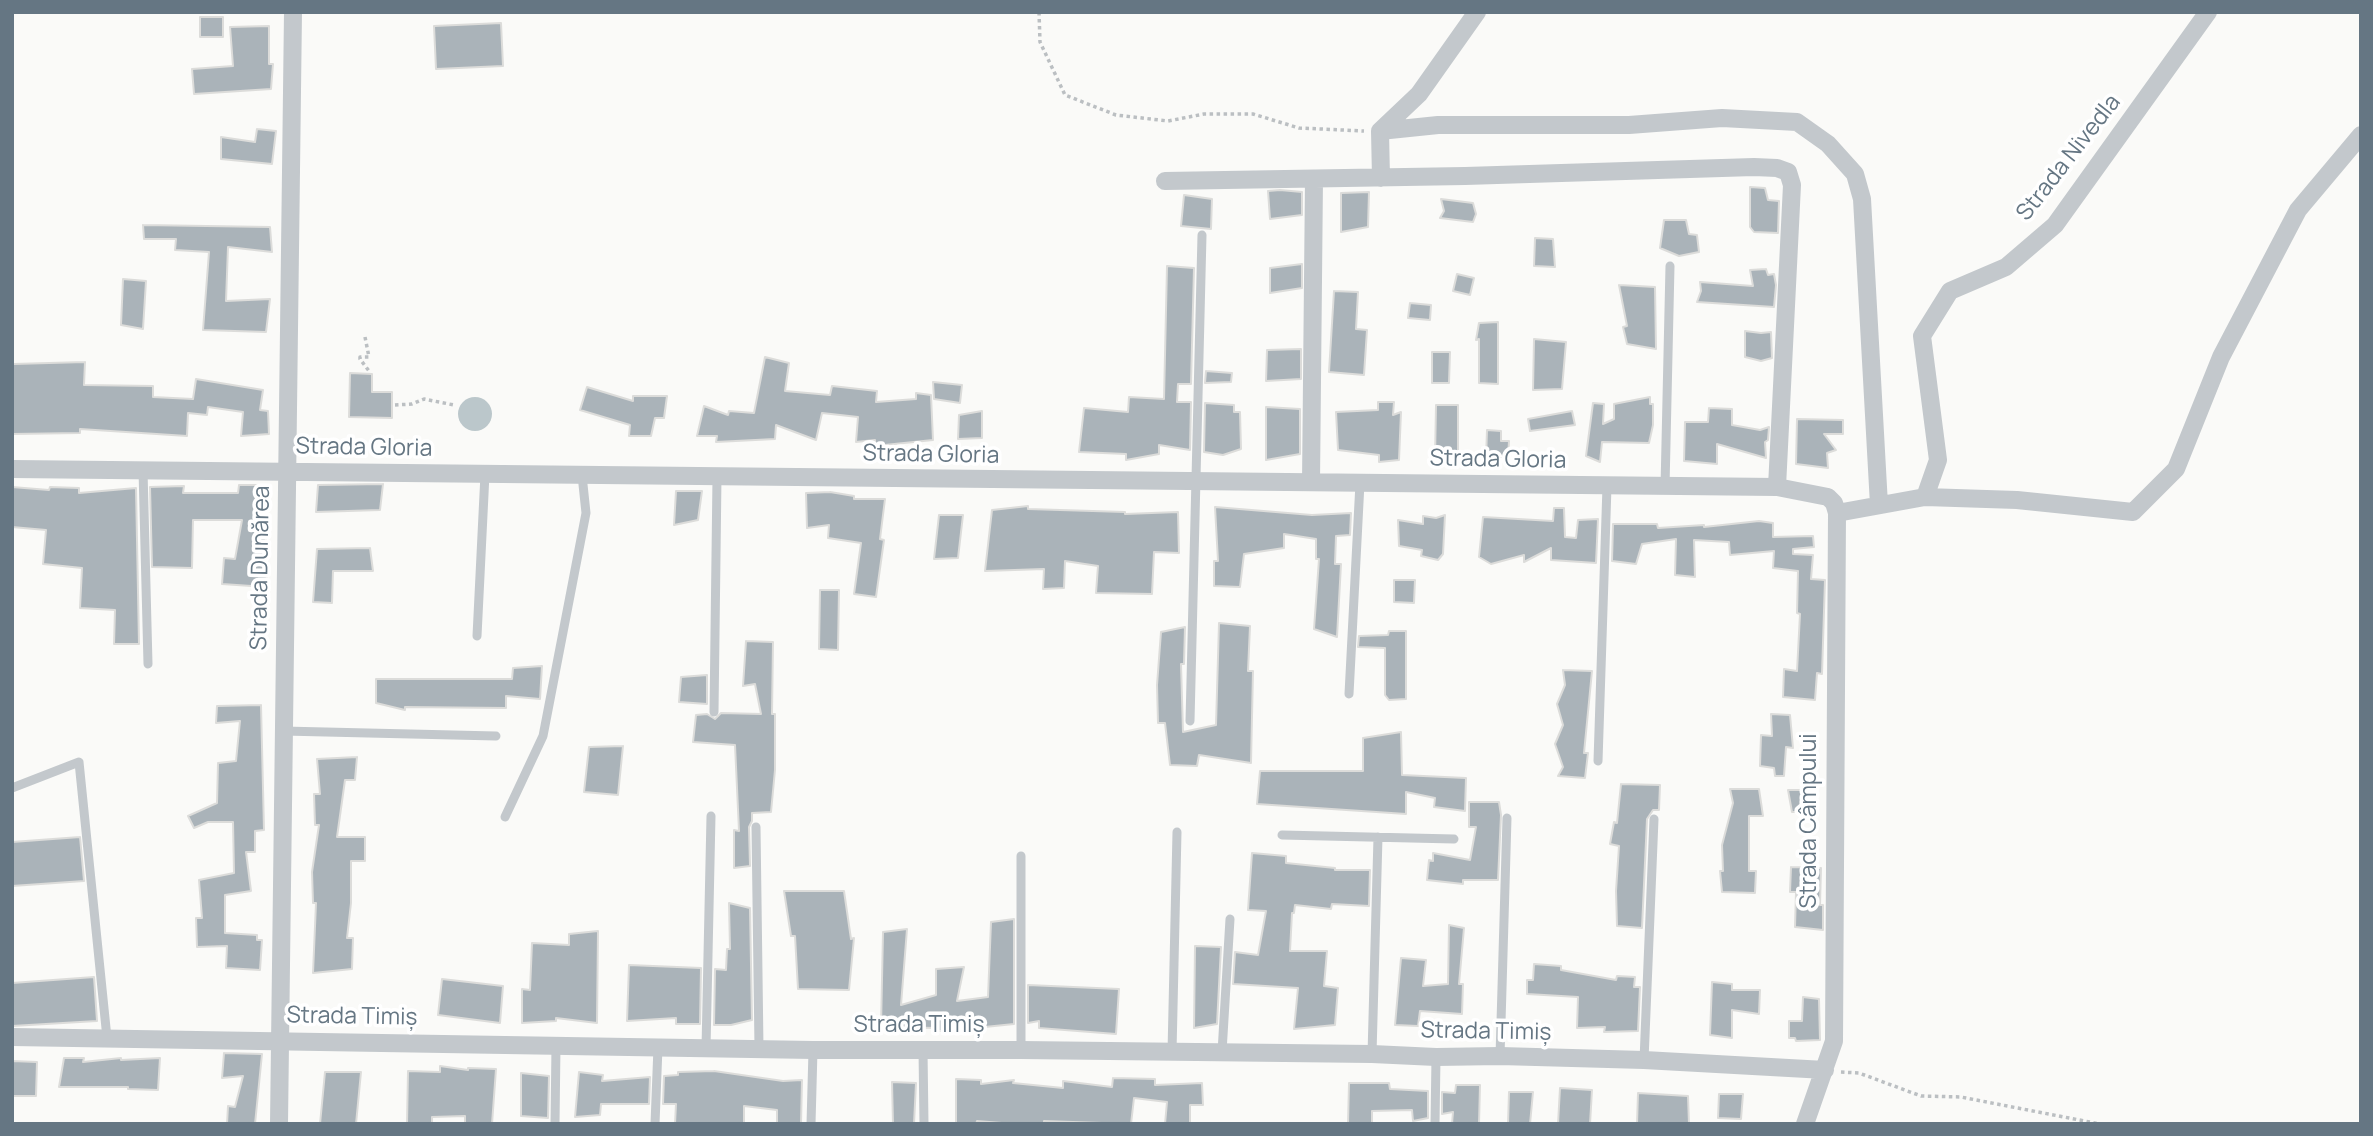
<!DOCTYPE html>
<meta charset="utf-8">
<style>
body{margin:0}
#map{position:relative;width:2373px;height:1136px;overflow:hidden;background:#fafaf8;font-family:Manrope,sans-serif}
canvas{display:block}
.frame{position:absolute;inset:0;border:14px solid #657683;pointer-events:none}
</style>
<div id="map">
<canvas width="2373" height="1136"></canvas>
<div class="frame"></div>
</div>
<script>
const ctx = document.querySelector('canvas').getContext('2d');
ctx.lineJoin = 'round';
function fill(path, color) { ctx.fillStyle = color; ctx.fill(path, 'evenodd'); }
const shape = rows => new Path2D(rows.map(r => 'M' + r).join(''));
function trace(path, color, width, dash) { ctx.strokeStyle = color; ctx.lineWidth = width; ctx.lineCap = dash ? 'butt' : 'round'; ctx.setLineDash(dash || []); ctx.stroke(path); }
function write(font, color, halo, rows, align = 'center') {
  ctx.font = font + ' Manrope,sans-serif'; ctx.lineWidth = 7; ctx.setLineDash([]); ctx.textBaseline = 'middle'; ctx.strokeStyle = halo; ctx.fillStyle = color; for (const [text, x, y, turn = 0] of rows) {
    ctx.save(); ctx.translate(x, y); ctx.rotate((+turn || 0) * Math.PI / 180); ctx.textAlign = isNaN(turn) ? turn : align; if (halo) ctx.strokeText(text, 0, 0); ctx.fillText(text, 0, 0); ctx.restore();
  }
}
const water = shape([
 '458 414a17 17 0 1 1 34 0a17 17 0 1 1-34 0Z'
]);
const building = shape([
 [200,17,223,17,223,37,200,37,200,17],
 [501,23,503,66,436,69,434,26,501,23],
 [269,26,269,64,273,64,271,89,194,94,192,69,233,66,230,27,269,26],
 [257,129,276,131,272,164,221,159,221,137,255,142,257,129],
 [1750,187,1765,188,1768,200,1779,201,1778,233,1754,232,1750,227,1750,187],
 [1280,190,1302,192,1302,215,1270,219,1268,191,1280,190],
 [1369,192,1368,227,1341,232,1341,193,1369,192],
 [1184,195,1212,199,1211,229,1181,226,1184,195],
 [1441,199,1473,203,1476,214,1473,222,1440,218,1444,211,1441,199],
 [1664,220,1686,220,1689,234,1697,235,1699,252,1679,256,1660,248,1664,220],
 [143,225,270,227,272,252,228,247,226,301,270,299,266,332,203,330,209,252,175,250,176,239,144,239,143,225],
 [1535,238,1553,239,1555,267,1534,266,1535,238],
 [1302,264,1302,288,1270,293,1270,268,1302,264],
 [1167,266,1194,268,1191,384,1178,384,1177,402,1191,402,1190,450,1159,445,1159,454,1126,460,1126,454,1079,452,1084,408,1128,412,1129,397,1164,399,1167,266],
 [1766,269,1768,275,1774,274,1776,285,1774,307,1697,302,1701,291,1700,282,1753,286,1750,270,1766,269],
 [1457,274,1474,278,1470,295,1453,291,1457,274],
 [123,279,146,281,143,329,121,325,123,279],
 [1619,285,1655,287,1656,349,1627,344,1623,327,1627,326,1619,285],
 [1334,291,1358,292,1356,329,1367,330,1364,375,1329,372,1334,291],
 [1410,303,1431,305,1430,320,1408,318,1410,303],
 [1498,322,1498,384,1479,383,1479,339,1476,340,1479,323,1498,322],
 [1745,331,1761,333,1771,332,1772,358,1761,361,1745,357,1745,331],
 [1534,339,1566,342,1562,389,1533,390,1534,339],
 [1301,349,1301,379,1266,381,1267,350,1301,349],
 [1432,352,1450,352,1449,383,1432,383,1432,352],
 [765,357,789,363,785,391,830,395,832,386,877,391,876,402,916,399,916,393,931,395,933,440,875,446,875,440,856,442,858,417,822,413,816,440,776,425,775,439,716,442,717,436,697,436,704,406,728,415,729,411,754,413,765,357],
 [85,362,84,385,153,386,153,397,193,399,196,379,263,390,260,410,268,411,269,434,241,436,243,412,208,407,207,415,188,413,187,436,80,429,80,433,12,434,13,364,85,362],
 [1206,371,1232,373,1231,382,1205,383,1206,371],
 [350,373,372,374,372,392,392,392,392,418,349,417,350,373],
 [933,382,962,385,960,403,934,399,933,382],
 [587,387,633,401,633,396,667,396,664,418,655,418,651,436,629,436,630,425,580,410,587,387],
 [1650,397,1650,404,1653,404,1653,425,1649,443,1602,442,1600,462,1586,456,1593,403,1604,404,1603,424,1614,419,1614,404,1650,397],
 [1378,402,1394,402,1393,415,1401,412,1399,460,1379,462,1379,455,1338,450,1336,412,1378,410,1378,402],
 [1205,403,1234,405,1234,412,1240,412,1241,449,1223,455,1204,452,1205,403],
 [1436,405,1458,405,1458,457,1435,459,1436,405],
 [1266,407,1300,409,1300,454,1266,460,1266,407],
 [1709,408,1732,409,1732,425,1760,430,1769,427,1768,440,1765,442,1766,458,1717,444,1717,464,1684,461,1685,422,1708,422,1709,408],
 [982,411,982,438,958,439,959,415,982,411],
 [1572,411,1575,425,1530,431,1528,419,1572,411],
 [1797,419,1843,420,1843,434,1824,434,1836,450,1827,453,1828,468,1796,464,1797,419],
 [1487,430,1501,431,1501,441,1509,441,1508,459,1486,459,1487,430],
 [383,484,380,510,316,512,318,485,383,484],
 [239,485,265,485,263,531,267,532,263,561,268,562,266,587,222,584,224,558,235,559,242,520,193,520,192,568,152,567,150,487,184,486,183,493,238,493,239,485],
 [12,487,49,490,50,487,79,488,79,493,136,488,139,644,114,644,115,610,80,608,82,568,43,564,46,530,12,527,12,487],
 [676,491,702,491,698,520,674,525,676,491],
 [830,492,854,496,854,499,885,499,880,539,884,540,876,597,854,594,861,543,828,538,829,525,807,528,806,493,830,492],
 [1028,506,1028,509,1125,512,1125,514,1178,512,1179,553,1154,552,1152,594,1096,593,1098,566,1065,561,1064,588,1043,589,1044,569,985,571,992,510,1028,506],
 [1215,507,1312,515,1351,513,1350,535,1336,536,1335,564,1341,564,1337,637,1314,629,1319,559,1316,559,1316,539,1284,534,1284,548,1244,554,1240,587,1214,586,1214,561,1218,561,1215,507],
 [1554,508,1564,508,1565,537,1576,538,1578,520,1598,519,1596,563,1551,560,1551,548,1524,562,1524,555,1491,564,1479,557,1483,517,1553,521,1554,508],
 [939,515,963,515,958,558,934,559,939,515],
 [1445,515,1443,554,1438,560,1421,556,1422,550,1399,546,1398,520,1423,524,1423,516,1436,518,1445,515],
 [1759,521,1773,523,1773,537,1813,536,1814,547,1793,549,1793,554,1813,555,1811,579,1825,580,1822,674,1817,673,1815,700,1783,697,1784,669,1797,671,1800,614,1797,613,1798,571,1773,568,1774,551,1730,555,1729,542,1694,540,1695,577,1675,575,1676,539,1642,544,1636,564,1612,561,1613,524,1657,524,1658,528,1704,525,1704,527,1759,521],
 [370,548,373,571,333,571,332,603,313,602,317,549,370,548],
 [1394,580,1415,580,1414,603,1394,602,1394,580],
 [820,590,839,590,838,650,819,649,820,590],
 [1219,623,1250,626,1248,671,1253,671,1251,763,1199,755,1197,766,1170,765,1165,723,1158,723,1157,685,1161,632,1185,627,1184,664,1181,664,1183,732,1216,725,1219,623],
 [1389,631,1406,631,1406,699,1389,700,1385,695,1385,648,1358,647,1359,636,1388,635,1389,631],
 [746,641,773,642,772,714,775,714,775,770,771,812,752,813,752,821,749,827,750,866,734,868,734,830,739,831,735,745,693,742,696,715,707,714,715,719,721,713,761,714,755,684,743,686,746,641],
 [542,666,540,699,506,696,506,708,405,707,405,710,376,703,376,679,512,679,513,668,542,666],
 [1563,670,1592,671,1584,753,1588,753,1585,778,1558,776,1563,767,1555,744,1563,725,1557,704,1565,685,1563,670],
 [707,675,707,704,679,702,681,677,707,675],
 [261,705,264,830,255,831,255,852,246,852,251,891,225,895,225,933,257,935,257,940,262,940,260,970,226,968,227,946,197,947,196,918,202,918,199,880,234,873,233,822,208,822,194,828,188,816,217,803,218,763,236,761,240,721,216,723,217,706,261,705],
 [1771,714,1790,715,1793,748,1786,747,1784,776,1775,776,1774,768,1760,766,1761,735,1772,736,1771,714],
 [1401,732,1402,775,1466,778,1465,811,1434,807,1435,798,1406,792,1406,814,1257,804,1260,771,1363,771,1363,738,1401,732],
 [623,746,618,795,584,792,589,747,623,746],
 [357,757,355,780,345,780,337,837,365,837,365,861,351,861,351,903,347,938,353,938,352,969,313,973,316,903,313,903,312,872,319,825,315,825,314,794,320,794,317,759,357,757],
 [1621,784,1660,785,1659,810,1653,810,1647,819,1642,928,1617,926,1616,891,1619,846,1610,844,1614,822,1617,823,1621,784],
 [1730,789,1759,789,1763,816,1749,816,1749,871,1756,871,1755,893,1722,892,1720,871,1723,871,1722,845,1733,803,1730,789],
 [1788,790,1809,790,1818,812,1792,812,1788,790],
 [1469,802,1499,802,1501,815,1498,880,1463,880,1463,884,1427,880,1429,860,1433,861,1433,853,1470,860,1476,827,1469,827,1469,802],
 [80,837,84,881,12,886,12,842,80,837],
 [1252,853,1286,856,1286,863,1335,868,1335,870,1370,870,1369,906,1332,904,1331,909,1295,905,1294,913,1292,913,1290,951,1327,951,1324,986,1338,988,1335,1025,1294,1029,1298,988,1233,984,1235,952,1258,955,1266,911,1248,910,1252,853],
 [1791,867,1821,868,1820,905,1823,905,1823,930,1795,927,1796,892,1790,892,1791,867],
 [784,891,844,891,851,939,854,938,849,990,798,989,795,936,791,936,784,891],
 [729,903,750,908,752,1020,731,1025,714,1025,715,969,726,970,727,949,730,949,729,903],
 [1014,919,1014,1024,975,1028,974,1031,937,1031,937,1028,881,1027,883,932,907,929,901,1005,936,995,936,969,964,967,957,1001,988,997,991,922,1014,919],
 [1449,925,1464,928,1459,984,1463,984,1462,1014,1420,1011,1418,1026,1395,1025,1401,958,1426,960,1423,986,1448,984,1449,925],
 [598,931,597,1023,556,1018,556,1021,522,1023,522,989,530,990,532,943,569,945,569,934,598,931],
 [1195,946,1221,947,1217,1024,1194,1028,1195,946],
 [1534,964,1561,966,1561,970,1616,980,1617,976,1635,977,1634,987,1640,987,1638,1031,1604,1032,1605,1027,1577,1028,1578,997,1527,994,1527,980,1533,980,1534,964],
 [629,965,701,968,700,1024,676,1024,676,1018,627,1021,629,965],
 [94,977,97,1021,12,1026,12,983,94,977],
 [442,979,503,986,500,1023,438,1015,442,979],
 [1712,982,1732,984,1732,990,1760,990,1759,1014,1732,1010,1732,1038,1710,1035,1712,982],
 [1028,985,1119,989,1116,1034,1039,1028,1039,1021,1028,1023,1028,985],
 [1803,997,1819,999,1820,1040,1796,1041,1795,1038,1789,1038,1789,1021,1802,1021,1803,997],
 [224,1053,262,1054,255,1124,227,1124,228,1106,235,1107,243,1076,222,1078,224,1053],
 [64,1058,84,1058,83,1062,121,1058,121,1060,160,1058,158,1090,128,1089,128,1087,59,1087,64,1058],
 [12,1061,37,1062,36,1096,12,1096,12,1061],
 [440,1066,468,1070,468,1068,496,1069,492,1124,465,1124,465,1116,432,1117,432,1124,407,1124,408,1071,440,1072,440,1066],
 [714,1071,783,1081,802,1080,801,1124,777,1124,777,1110,744,1106,744,1124,675,1124,676,1104,663,1104,664,1076,678,1075,678,1072,714,1071],
 [325,1072,361,1072,356,1124,320,1124,325,1072],
 [579,1072,603,1075,602,1081,650,1077,649,1104,601,1104,600,1115,575,1117,579,1072],
 [521,1073,549,1076,548,1118,521,1116,521,1073],
 [1113,1078,1155,1079,1155,1085,1202,1083,1203,1105,1190,1105,1190,1124,1165,1124,1167,1102,1134,1098,1131,1124,1044,1121,1044,1124,1014,1124,977,1121,976,1124,956,1124,956,1079,981,1080,981,1084,1014,1080,1013,1083,1063,1088,1063,1081,1112,1087,1113,1078],
 [892,1082,916,1083,914,1124,893,1124,892,1082],
 [1349,1083,1389,1083,1390,1089,1428,1091,1428,1118,1413,1121,1412,1110,1372,1111,1372,1124,1348,1124,1349,1083],
 [1456,1085,1480,1085,1479,1124,1452,1124,1453,1112,1442,1114,1442,1092,1455,1093,1456,1085],
 [1560,1088,1592,1090,1590,1124,1558,1124,1560,1088],
 [1509,1092,1533,1092,1530,1124,1508,1124,1509,1092],
 [1638,1093,1688,1096,1689,1124,1637,1124,1638,1093],
 [1719,1094,1743,1094,1741,1119,1718,1118,1719,1094]
]);
const path = shape([
 [1039,12,1040,42,1065,95,1116,115,1168,121,1204,114,1253,114,1299,128,1364,131],
 [365,337,369,357,360,357,360,359,369,371],
 [395,405,412,404,424,399,454,405],
 [1841,1072,1859,1073,1921,1096,1961,1097,2100,1124]
]);
const service = shape([
 [143,470,148,664],
 [1665,487,1670,266],
 [477,636,485,474],
 [1349,694,1360,483],
 [714,712,717,477],
 [1190,721,1202,235],
 [283,731,496,736],
 [1598,761,1607,486],
 [12,788,79,762,107,1038],
 [505,817,543,736,586,513,582,475],
 [756,827,759,1048],
 [1282,835,1454,839],
 [1021,856,1021,1050],
 [706,1048,711,816],
 [923,1050,924,1124],
 [1172,1052,1177,832],
 [1222,1052,1230,919],
 [1372,1054,1378,837],
 [1500,1056,1507,818],
 [1644,1060,1654,819],
 [555,1124,556,1045],
 [655,1124,658,1047],
 [811,1124,813,1050],
 [1435,1124,1436,1057]
]);
const minor = shape([
 [1380,131,1438,125,1629,125,1722,118,1797,122,1828,144,1855,174,1862,199,1879,505],
 [1381,178,1380,131,1419,94,1477,12],
 [1165,181,1465,176,1754,167,1777,168,1788,172,1792,185,1777,487],
 [12,469,1777,487,1828,497,1834,503,1837,513,1834,1041,1805,1124],
 [1311,482,1314,179],
 [1925,497,2017,500,2133,512,2176,469,2221,357,2298,210,2361,135],
 [1837,513,1925,497,1938,460,1922,336,1950,291,2006,267,2055,225,2208,12],
 [12,1037,813,1050,1021,1050,1372,1054,1436,1057,1500,1056,1644,1060,1825,1070],
 [279,1124,293,12]
]);
const streetNames = [
 ["Strada Nivedla",2069,158,-52],
 ["Strada Gloria",364,448,1],
 ["Strada Gloria",931,455,1],
 ["Strada Gloria",1498,460,1],
 ["Strada Dunărea",261,568,-89],
 ["Strada Câmpului",1810,821,-90],
 ["Strada Timiș",352,1017,1],
 ["Strada Timiș",919,1026],
 ["Strada Timiș",1486,1032,1]
];
fill(water, '#bbc7cb');
fill(building, '#aab3b9');
trace(building, '#dcdcda', 2);
trace(path, '#bbbfc2', 3.5, [3.5, 3.5]);
trace(service, '#c3c8cc', 9);
trace(minor, '#c3c8cc', 18);
write('23px', '#657683', '#fff', streetNames);
</script>
